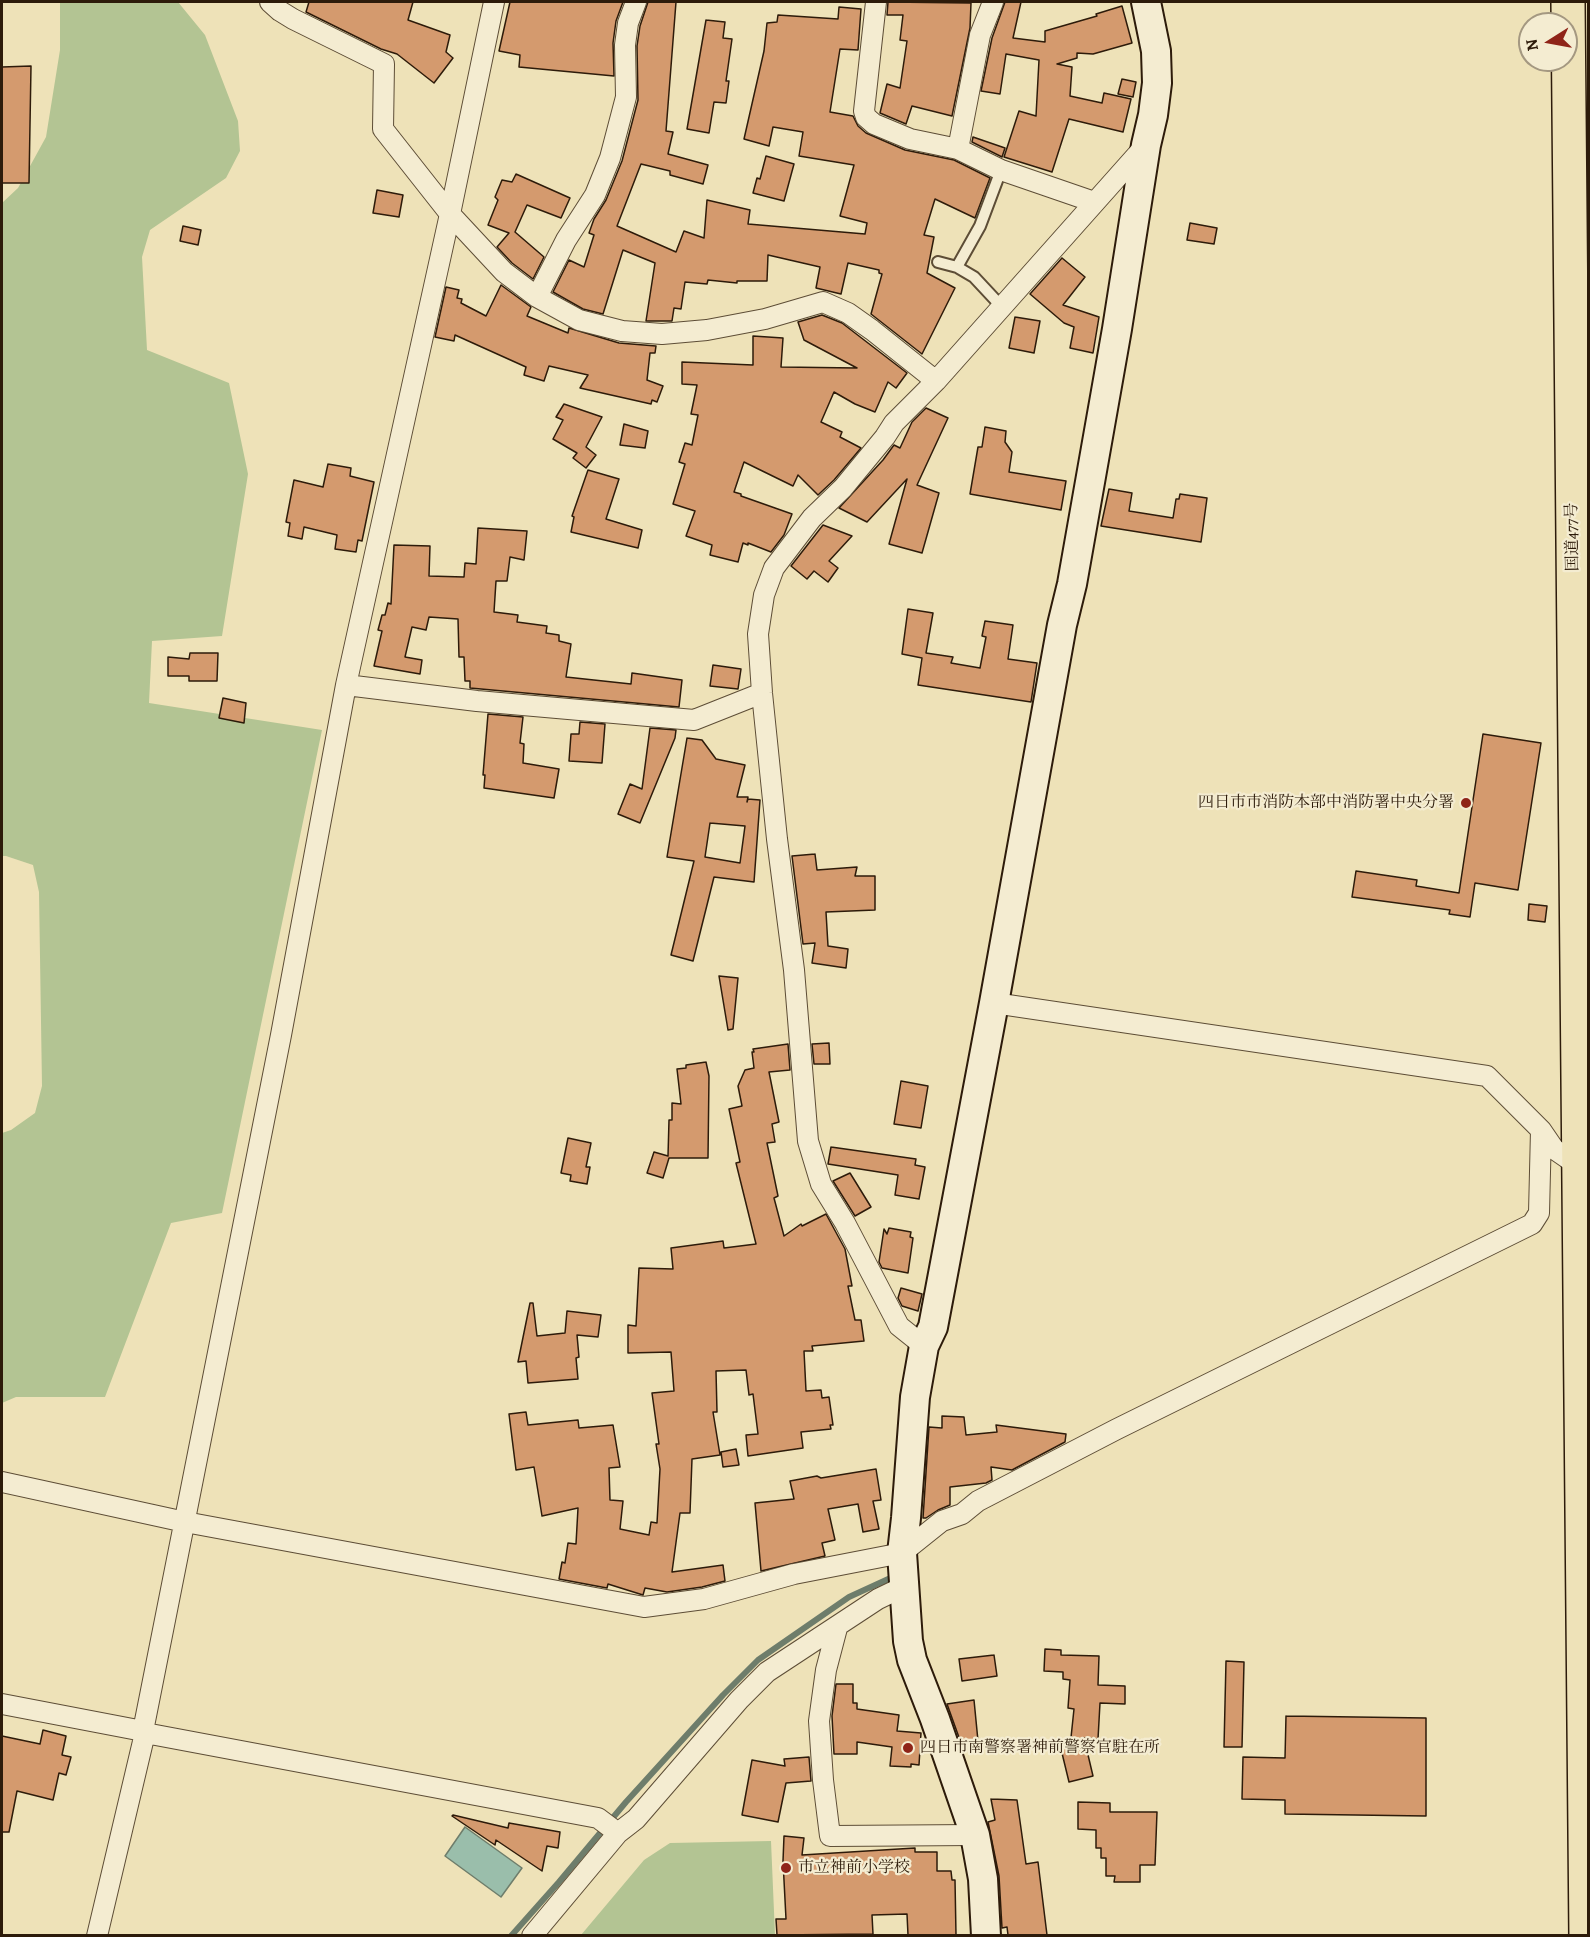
<!DOCTYPE html>
<meta charset="utf-8">
<style>
body{margin:0}
#map{position:relative;width:1590px;height:1937px;overflow:hidden;background:#eee2b8;font-family:Alegreya,serif}
canvas{display:block}
.frame{position:absolute;inset:0;border:3px solid #2d1b0a;pointer-events:none}
.north{position:absolute;left:1518px;top:12px;width:60px;height:60px;box-sizing:border-box;background:#f4ecd1;border:2px solid #a49881;border-radius:50%;rotate:259deg;font-size:16px;font-weight:700;line-height:24px;text-align:center;color:#2d1b0a}
.north::after{content:'';display:block;margin:auto;width:21px;height:27px;background:#8f2418;clip-path:polygon(50% 0,100% 100%,50% 72%,0 100%)}
</style>
<div id="map">
<canvas width="1590" height="1937"></canvas>
<div class="frame"></div>
<div class="north">N</div>
</div>
<script>
const ctx = document.querySelector('canvas').getContext('2d');
ctx.lineJoin = 'round';
function fill(path, color) { ctx.fillStyle = color; ctx.fill(path, 'evenodd'); }
const shape = rows => new Path2D(rows.map(r => 'M' + r).join(''));
function trace(path, color, width, dash) { ctx.strokeStyle = color; ctx.lineWidth = width; ctx.lineCap = dash ? 'butt' : 'round'; ctx.setLineDash(dash || []); ctx.stroke(path); }
function write(font, color, halo, rows, align = 'center') {
  ctx.font = font + ' Alegreya,"Noto Serif JP",serif'; ctx.lineWidth = 4.5; ctx.setLineDash([]); ctx.textBaseline = 'middle'; ctx.strokeStyle = halo; ctx.fillStyle = color; for (const [text, x, y, turn = 0] of rows) {
    ctx.save(); ctx.translate(x, y); ctx.rotate((+turn || 0) * Math.PI / 180); ctx.textAlign = isNaN(turn) ? turn : align; if (halo) ctx.strokeText(text, 0, 0); ctx.fillText(text, 0, 0); ctx.restore();
  }
}
const green = shape([
 [60,2,178,2,205,35,238,121,240,151,226,178,150,230,142,257,147,350,229,383,248,474,222,636,152,641,149,703,322,730,222,1213,171,1223,105,1397,16,1397,2,1403,2,1133,11,1130,35,1113,42,1086,39,892,33,865,6,856,2,856,2,203,18,188,46,137,60,50],
 [771,1841,775,1935,581,1935,644,1860,670,1843]
]);
const water = shape([
 [465,1827,522,1868,501,1897,445,1856,465,1827]
]);
const stream = shape([
 [511,1936,559,1882,626,1802,723,1695,758,1660,849,1597,897,1575]
]);
const building = shape([
 [309,2,413,2,408,20,450,35,446,52,453,58,434,83,397,54,381,49,306,12,309,2],
 [510,2,623,2,616,21,613,43,614,76,519,67,520,55,499,51,510,2],
 [648,2,676,2,666,131,673,132,668,154,708,165,703,184,670,175,670,171,641,164,617,226,676,252,684,231,704,238,707,200,750,210,748,224,865,234,867,223,840,216,854,165,799,156,803,132,773,127,769,146,744,139,764,51,767,23,777,22,778,15,838,19,839,7,861,9,858,50,840,49,830,112,853,116,858,126,866,133,905,150,954,160,990,178,975,218,935,199,924,235,934,237,927,273,955,288,922,354,871,314,882,274,879,273,879,270,848,263,841,294,816,288,820,267,768,255,767,281,737,281,737,283,708,280,707,284,685,282,681,309,674,308,672,321,646,321,655,263,623,250,603,314,583,309,553,292,569,260,584,267,594,235,589,233,594,219,606,200,622,161,638,100,637,46,640,26,648,2],
 [888,2,971,3,970,28,952,116,912,106,906,124,880,113,887,84,900,88,907,41,900,40,903,15,887,15,888,2],
 [1005,2,1021,2,1013,38,1045,42,1045,31,1097,16,1096,14,1122,6,1132,43,1093,54,1077,53,1077,58,1057,64,1072,67,1070,96,1102,103,1104,93,1131,99,1123,132,1069,119,1052,172,1004,157,1019,111,1036,116,1039,60,1006,54,1000,94,981,91,992,38,1005,2],
 [706,20,725,22,723,38,732,39,726,81,729,81,726,103,714,102,709,133,687,129,706,20],
 [31,66,29,183,2,183,2,67,31,66],
 [1122,79,1136,82,1133,97,1118,94,1122,79],
 [973,137,1005,148,1002,157,972,142,973,137],
 [766,156,794,164,784,201,753,193,757,178,760,179,766,156],
 [516,174,570,198,561,218,527,205,515,232,544,257,533,279,512,263,497,247,509,233,488,225,498,200,495,197,502,180,512,182,516,174],
 [377,190,403,195,399,217,373,213,377,190],
 [1190,223,1217,228,1214,244,1187,240,1190,223],
 [183,226,201,230,198,245,180,241,183,226],
 [1062,258,1085,277,1063,305,1099,317,1093,353,1070,348,1074,327,1064,323,1030,294,1062,258],
 [501,285,531,307,527,316,568,333,569,328,619,343,656,346,655,353,650,353,647,380,663,386,657,402,652,400,651,404,580,388,588,375,549,366,544,381,524,375,526,367,455,335,454,341,435,337,446,287,459,290,457,298,462,299,461,303,486,316,501,285],
 [822,315,842,323,907,373,896,388,888,382,875,412,855,404,834,392,821,422,842,432,840,437,861,448,834,480,818,495,798,475,793,486,744,462,734,492,741,494,741,496,792,514,784,535,771,552,748,543,748,545,743,543,738,562,710,555,712,545,686,536,695,511,673,504,685,464,679,462,685,443,692,445,698,415,691,414,697,385,682,384,682,362,753,365,753,336,783,338,781,367,857,368,804,340,798,322,822,315],
 [1015,317,1040,321,1034,353,1009,348,1015,317],
 [564,404,602,417,586,447,596,455,586,468,573,458,577,453,553,439,563,420,556,417,564,404],
 [926,408,948,418,917,485,939,493,922,553,889,544,907,479,867,522,839,508,883,460,894,445,900,448,912,422,926,408],
 [624,424,648,431,645,448,620,445,624,424],
 [985,427,1006,431,1005,442,1012,452,1009,472,1066,481,1061,510,970,494,978,447,982,447,985,427],
 [328,464,351,468,350,476,374,482,362,541,358,540,356,552,335,549,337,535,304,527,302,539,288,536,290,523,286,522,294,480,323,487,328,464],
 [588,470,619,479,606,519,642,530,638,548,571,532,574,517,572,516,588,470],
 [1109,489,1132,493,1129,511,1173,518,1176,499,1179,499,1180,494,1207,498,1201,542,1101,526,1109,489],
 [823,525,852,536,829,561,838,568,828,582,814,571,807,579,791,566,823,525],
 [478,528,527,531,524,560,510,557,507,581,496,581,494,612,518,615,517,622,547,626,546,633,559,635,559,641,571,644,566,677,631,684,632,673,682,680,679,707,470,688,470,681,465,681,464,657,459,657,458,619,429,617,426,630,412,627,405,657,422,660,420,674,374,666,382,631,378,630,382,615,385,615,388,603,391,604,394,545,430,546,429,576,464,577,465,563,476,564,478,528],
 [908,609,933,613,926,653,953,657,951,663,980,668,986,637,982,636,985,621,1013,625,1008,659,1037,663,1031,702,918,685,922,658,902,654,908,609],
 [190,653,218,653,217,681,189,681,189,676,168,676,168,657,189,659,190,653],
 [713,665,741,669,738,689,710,686,713,665],
 [223,698,246,703,244,723,219,718,223,698],
 [488,714,523,717,520,743,524,744,523,763,559,769,554,798,484,788,485,775,483,775,488,714],
 [580,722,605,724,602,763,569,761,571,734,579,734,580,722],
 [650,728,676,730,675,738,640,823,618,814,630,784,642,789,650,728],
 [1483,734,1541,743,1518,890,1475,883,1470,917,1449,914,1450,910,1352,897,1356,871,1417,880,1416,886,1459,893,1483,734],
 [687,738,702,740,716,759,745,765,737,797,748,797,747,802,748,799,760,800,754,882,714,877,693,961,671,955,694,861,667,857,687,738],
 [710,823,745,826,740,863,705,857,710,823],
 [815,854,817,870,857,867,855,876,875,876,875,910,826,912,828,946,848,949,846,968,812,963,815,943,803,944,792,856,815,854],
 [1529,904,1547,906,1545,922,1528,920,1529,904],
 [719,976,738,978,733,1029,728,1030,719,976],
 [829,1043,830,1064,814,1064,812,1044,829,1043],
 [788,1044,790,1070,769,1072,779,1122,772,1124,775,1142,767,1143,778,1196,774,1198,784,1236,801,1224,802,1226,826,1214,845,1249,852,1286,848,1286,855,1320,861,1320,864,1341,812,1346,813,1351,804,1351,806,1391,821,1390,822,1398,829,1397,833,1425,830,1425,831,1429,801,1432,803,1448,748,1456,746,1435,758,1434,753,1394,749,1395,746,1370,716,1371,717,1412,713,1412,720,1455,692,1459,690,1513,680,1513,672,1572,723,1565,725,1581,702,1587,667,1592,645,1588,643,1595,608,1584,607,1588,559,1579,562,1562,565,1563,568,1543,576,1544,578,1508,542,1516,534,1467,516,1470,509,1414,526,1412,528,1425,578,1420,579,1428,613,1425,620,1467,609,1468,610,1500,623,1501,620,1529,649,1535,651,1522,657,1523,660,1469,656,1444,659,1444,652,1393,674,1391,671,1352,628,1353,628,1325,636,1326,639,1268,673,1269,671,1248,723,1241,724,1248,756,1244,736,1163,740,1162,729,1109,742,1106,738,1086,745,1070,754,1068,752,1052,754,1052,753,1049,788,1044],
 [706,1062,709,1076,708,1158,669,1158,663,1178,647,1173,654,1152,668,1156,669,1120,672,1120,672,1103,681,1104,677,1069,686,1068,686,1065,706,1062],
 [901,1081,928,1086,921,1128,894,1124,901,1081],
 [568,1138,591,1143,586,1167,590,1167,587,1184,570,1181,571,1175,561,1173,568,1138],
 [831,1147,916,1159,915,1165,925,1167,919,1199,895,1195,898,1175,828,1164,831,1147],
 [850,1173,871,1207,855,1216,833,1181,850,1173],
 [889,1228,911,1232,910,1237,913,1238,908,1273,882,1268,879,1262,884,1229,887,1234,889,1228],
 [901,1288,922,1294,918,1311,902,1306,898,1298,901,1288],
 [530,1303,533,1303,537,1336,565,1333,567,1311,601,1315,598,1337,577,1335,579,1357,576,1358,578,1379,528,1383,526,1361,518,1362,530,1303],
 [942,1416,964,1417,966,1435,997,1432,996,1425,1066,1434,1065,1442,1012,1470,991,1467,992,1480,986,1483,950,1487,950,1505,938,1510,926,1518,923,1518,929,1427,942,1428,942,1416],
 [736,1449,739,1465,723,1467,721,1452,736,1449],
 [876,1469,881,1500,873,1501,879,1529,863,1532,858,1504,828,1509,835,1540,822,1543,825,1556,761,1571,755,1503,794,1499,790,1481,817,1476,821,1478,876,1469],
 [1045,1649,1061,1650,1061,1655,1099,1656,1098,1685,1125,1686,1125,1704,1100,1703,1098,1739,1084,1738,1093,1776,1069,1782,1061,1749,1070,1747,1074,1709,1068,1708,1070,1680,1063,1679,1063,1672,1044,1671,1045,1649],
 [994,1655,997,1676,962,1681,959,1659,994,1655],
 [1226,1661,1244,1662,1242,1747,1224,1747,1226,1661],
 [836,1684,853,1684,853,1703,857,1703,857,1709,899,1715,897,1731,921,1733,919,1765,911,1764,911,1767,890,1766,892,1747,857,1742,857,1754,834,1754,832,1716,836,1684],
 [974,1700,978,1741,961,1743,947,1704,974,1700],
 [1286,1716,1426,1718,1426,1816,1285,1814,1285,1800,1242,1799,1243,1757,1285,1758,1286,1716],
 [43,1730,66,1736,62,1755,71,1757,66,1775,59,1773,53,1800,17,1791,9,1832,2,1832,2,1736,40,1744,43,1730],
 [809,1757,811,1781,786,1783,778,1822,742,1815,752,1760,785,1766,784,1759,809,1757],
 [991,1799,1017,1800,1026,1864,1038,1862,1047,1935,1008,1935,1007,1927,1002,1928,999,1876,988,1822,995,1820,991,1799],
 [1078,1802,1110,1803,1110,1812,1157,1812,1155,1865,1140,1865,1140,1882,1114,1882,1115,1876,1106,1876,1106,1858,1101,1858,1101,1848,1096,1848,1096,1830,1078,1829,1078,1802],
 [453,1815,508,1828,509,1823,560,1832,558,1848,547,1846,542,1871,496,1840,495,1845,452,1816,453,1815],
 [784,1836,804,1838,802,1855,915,1848,915,1852,937,1852,937,1871,951,1871,952,1880,955,1880,956,1935,908,1935,907,1914,872,1915,873,1934,777,1935,776,1919,786,1919,783,1861,784,1836]
]);
const lane = shape([
 [938,262,957,267,974,277,1002,307],
 [957,267,980,226,1001,170]
]);
const street = shape([
 [270,2,280,11,293,19,384,64,383,129,450,214,504,272,537,297,579,320,622,331,662,334,707,330,765,319,823,302,848,313,872,330,936,381],
 [876,2,864,111,866,117,874,124,910,139,958,149,1001,170,1094,202],
 [958,149,980,35,993,2],
 [537,297,566,240,595,195,610,158,626,97,625,45,628,23,636,2],
 [346,685,477,701,694,720,762,693],
 [994,1003,1487,1076,1541,1130,1554,1149,1583,1169],
 [924,1346,899,1326,845,1223,821,1184,808,1141,794,970,777,839,762,693,758,634,764,595,774,568,812,518,843,488,885,437,894,423,936,381,1145,146],
 [2,1482,185,1522,644,1607,704,1599,794,1574,902,1553,942,1521,962,1514,978,1501,1117,1429,1532,1224,1539,1213,1541,1130],
 [837,1628,826,1670,819,1721,823,1780,830,1836,975,1835],
 [2,1704,143,1731],
 [145,1733,598,1818,618,1833],
 [97,1936,145,1733,143,1731,281,1035,346,685,450,214,494,2],
 [532,1936,618,1833,636,1819,739,1700,767,1672,878,1599,905,1586]
]);
const secondary = shape([
 [986,1936,983,1879,975,1835,935,1719,912,1660,908,1641,902,1553,906,1518,915,1397,924,1346,933,1327,994,1003,1062,625,1072,584,1117,329,1146,145,1153,115,1157,83,1156,51,1146,2]
]);
const highway = shape([
 [1568,2,1586,1936]
]);
const markers = [
 [1466,803,6,"#8f2418"],
 [908,1748,6,"#8f2418"],
 [786,1868,6,"#8f2418"]
];
const streetNames = [
 ["国道477号",1573,537,-91]
];
const poiNames = [
 ["四日市市消防本部中消防署中央分署",1454,803,"right"],
 ["四日市南警察署神前警察官駐在所",920,1748],
 ["市立神前小学校",798,1868]
];
fill(green, '#b3c493');
fill(water, '#9abeab');
trace(water, '#6e7d6b', 1.5);
trace(stream, '#6e7d6b', 6);
fill(building, '#d49a6e');
trace(building, '#2d1b0a', 1.5);
trace(lane, '#5d4d36', 14);
trace(street, '#5d4d36', 22);
trace(secondary, '#2d1b0a', 32);
trace(highway, '#2d1b0a', 36);
trace(lane, '#f4ecd1', 10);
trace(street, '#f4ecd1', 20);
trace(secondary, '#f4ecd1', 28);
trace(highway, '#eee2b8', 33);
for (const [x, y, r, color] of markers) { const dot = new Path2D(); dot.arc(x, y, r, 0, 2 * Math.PI); ctx.fillStyle = color; ctx.fill(dot); trace(dot, '#f4ecd1', 2); }
write('16px', '#2d1b0a', '#f4ecd1', streetNames);
write('16px', '#2d1b0a', '#f4ecd1', poiNames, 'left');
</script>
